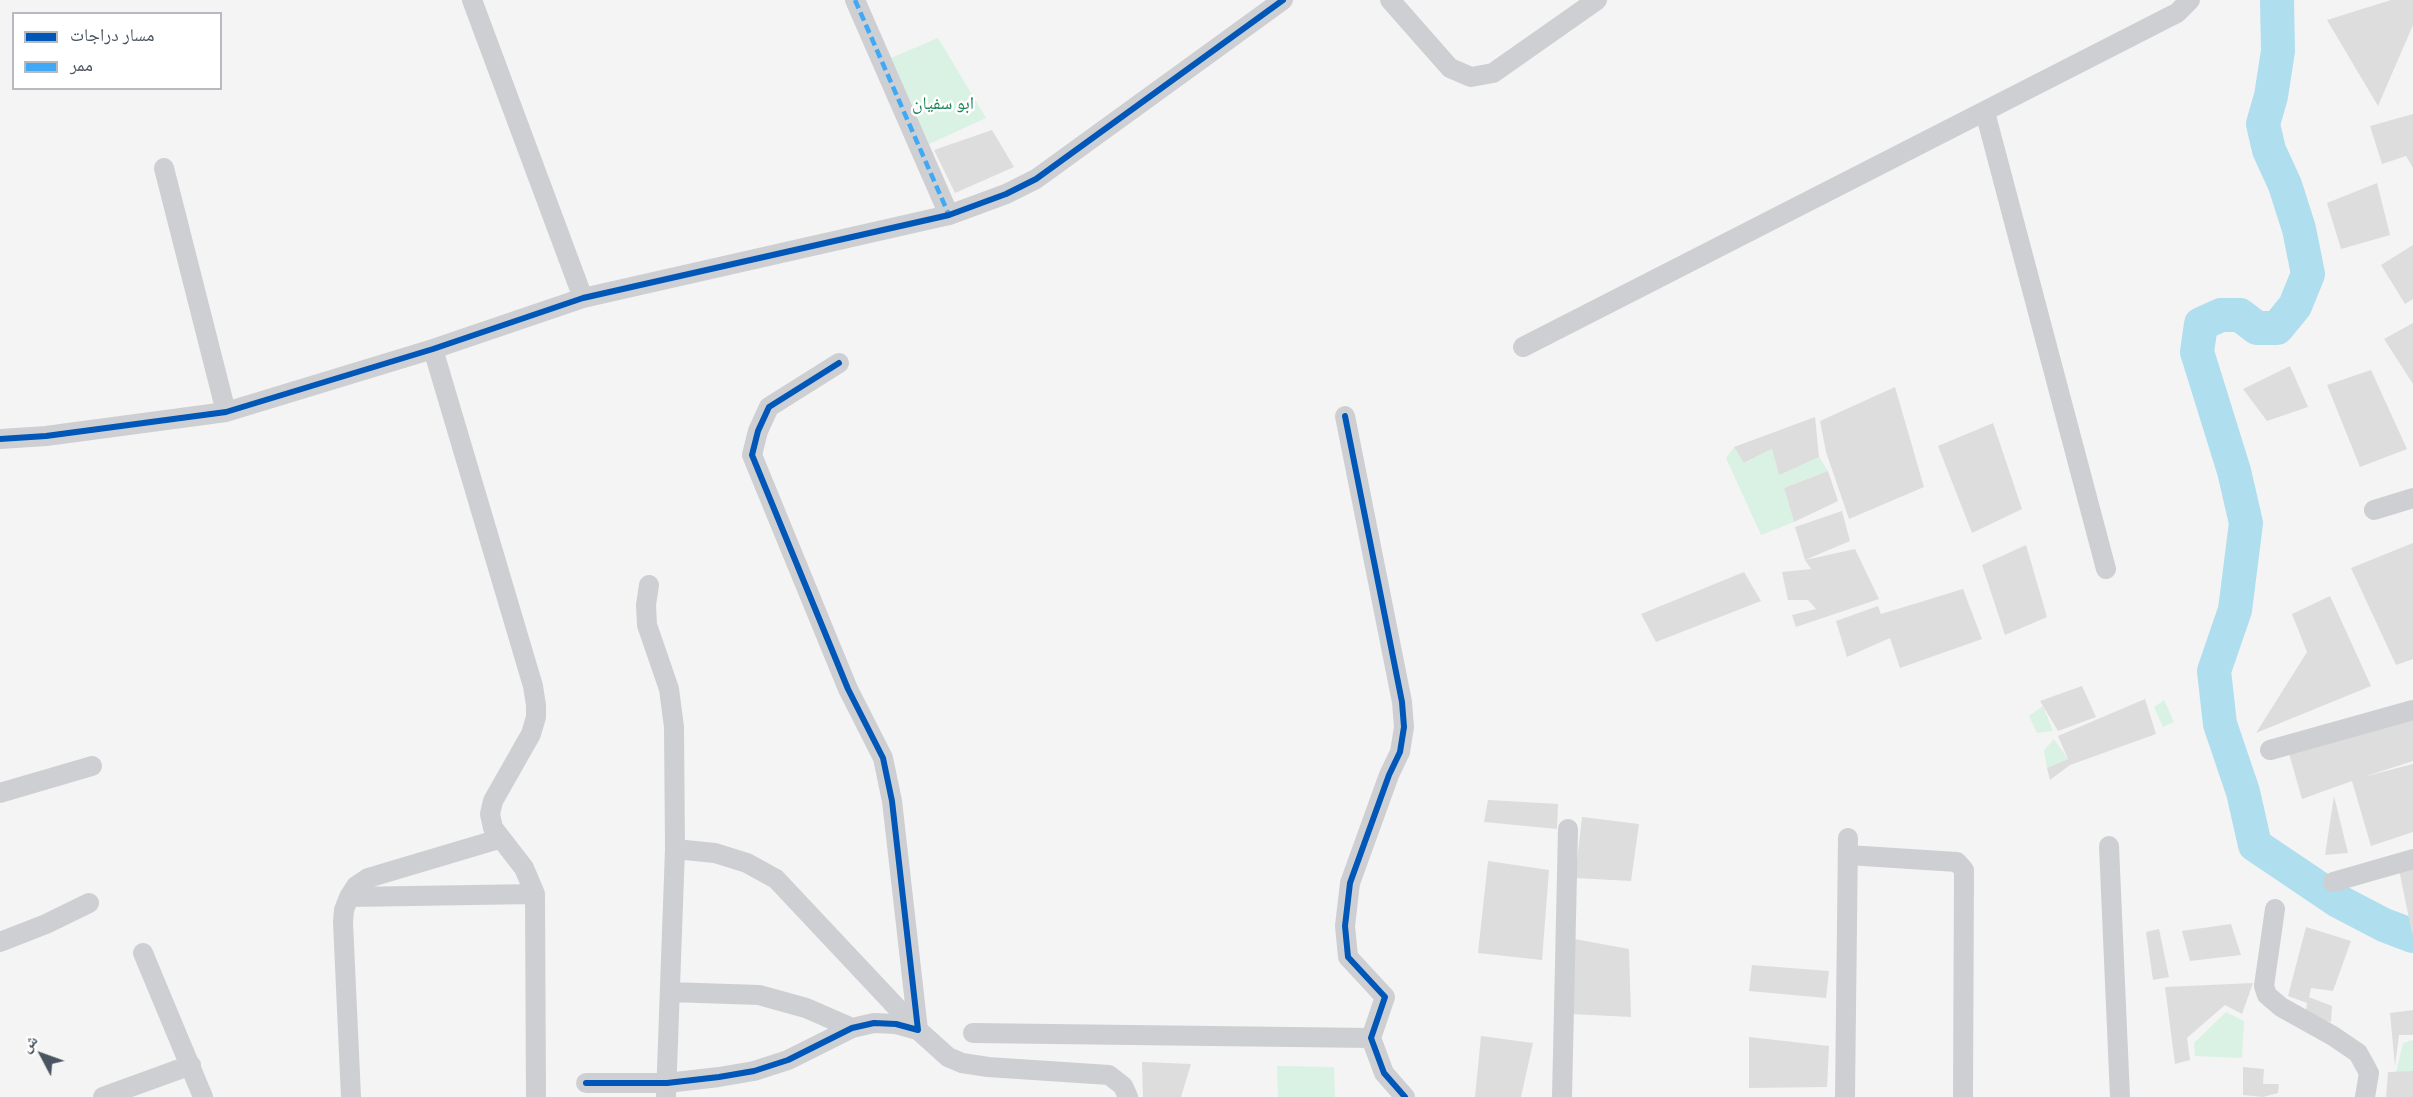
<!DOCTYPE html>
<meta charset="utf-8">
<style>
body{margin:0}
#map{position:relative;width:2413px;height:1097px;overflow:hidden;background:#f4f4f4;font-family:Ubuntu,"Noto Naskh Arabic",sans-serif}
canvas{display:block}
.legend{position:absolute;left:12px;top:12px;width:210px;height:78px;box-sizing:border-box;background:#fff;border:2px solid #b7bbc0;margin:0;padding:8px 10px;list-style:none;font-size:18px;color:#4a5561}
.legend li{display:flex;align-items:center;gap:12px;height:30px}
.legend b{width:30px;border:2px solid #b7bbc0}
.north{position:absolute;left:12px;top:1025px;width:60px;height:60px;-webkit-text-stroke:4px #fff;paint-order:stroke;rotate:311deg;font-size:16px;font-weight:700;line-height:24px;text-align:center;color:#4a5561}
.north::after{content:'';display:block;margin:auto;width:21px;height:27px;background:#4a5561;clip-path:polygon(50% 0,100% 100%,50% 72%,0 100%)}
</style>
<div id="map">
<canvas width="2413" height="1097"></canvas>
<ul class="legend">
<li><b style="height:8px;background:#0057b8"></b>مسار دراجات</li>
<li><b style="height:8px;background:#3fa9f5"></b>ممر</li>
</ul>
<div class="north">ش</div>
</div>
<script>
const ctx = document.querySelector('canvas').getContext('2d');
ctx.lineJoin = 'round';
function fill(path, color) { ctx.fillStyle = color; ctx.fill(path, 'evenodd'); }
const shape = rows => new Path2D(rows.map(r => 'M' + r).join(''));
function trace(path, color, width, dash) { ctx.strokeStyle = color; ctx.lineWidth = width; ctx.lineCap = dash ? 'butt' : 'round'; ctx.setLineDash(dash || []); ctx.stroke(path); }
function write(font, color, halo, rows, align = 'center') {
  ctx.font = font + ' Ubuntu,"Noto Naskh Arabic",sans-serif'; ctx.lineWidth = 5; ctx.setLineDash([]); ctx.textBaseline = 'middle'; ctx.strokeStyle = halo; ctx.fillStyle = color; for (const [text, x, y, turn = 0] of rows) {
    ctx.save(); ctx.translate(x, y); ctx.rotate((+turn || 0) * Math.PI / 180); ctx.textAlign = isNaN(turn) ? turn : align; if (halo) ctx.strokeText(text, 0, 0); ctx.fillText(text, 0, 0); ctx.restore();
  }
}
const green = shape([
 [938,38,986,118,929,144,891,58],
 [1734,447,1745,463,1772,449,1779,474,1819,457,1828,471,1784,488,1794,522,1761,535,1726,458],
 [2164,700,2174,722,2163,727,2154,707],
 [2043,706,2053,731,2037,733,2029,716],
 [2054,739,2068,759,2047,768,2044,750],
 [2226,1012,2244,1021,2242,1058,2195,1056,2194,1043],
 [2413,1040,2413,1071,2396,1072,2403,1043],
 [1277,1066,1334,1067,1335,1097,1278,1097]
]);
const river = shape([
 [2277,0,2278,51,2271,96,2263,124,2269,150,2285,185,2299,229,2308,274,2295,306,2277,328,2257,328,2240,315,2221,315,2201,324,2197,352,2234,471,2246,523,2235,610,2214,671,2220,724,2243,792,2255,845,2338,901,2384,925,2413,936]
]);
const building = shape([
 [2391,0,2413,0,2413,25,2378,106,2327,20],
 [2413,114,2413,168,2406,156,2382,164,2370,126],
 [992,130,1014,167,955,193,934,150],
 [2377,183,2390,235,2341,249,2327,203],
 [2413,245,2413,299,2405,304,2381,265],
 [2413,323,2413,384,2384,339],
 [2290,366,2308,407,2267,421,2243,389],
 [2371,370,2407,449,2360,467,2327,385],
 [1895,387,1924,487,1849,519,1826,452,1820,421],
 [1815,417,1819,457,1779,475,1772,449,1744,463,1734,447],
 [1993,423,2022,509,1972,533,1938,446],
 [1828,471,1838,501,1794,522,1784,488],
 [1842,511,1850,541,1805,560,1795,527],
 [2413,543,2413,659,2396,665,2351,568],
 [2026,545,2047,617,2005,635,1982,565],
 [1855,549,1879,599,1796,627,1792,615,1816,609,1808,600,1788,600,1782,572,1811,569,1805,560],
 [1744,572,1761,601,1656,642,1641,614],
 [1963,589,1982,639,1900,668,1890,638,1847,657,1836,621,1878,606,1881,614],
 [2330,596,2371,686,2256,733,2307,652,2292,614],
 [2082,686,2096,717,2058,731,2040,701],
 [2145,699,2156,734,2070,765,2050,780,2047,768,2068,759,2058,736],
 [2413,719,2413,761,2363,777,2413,764,2413,832,2371,846,2352,781,2302,799,2288,750],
 [2334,796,2348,853,2325,855],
 [1488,800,1558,804,1557,829,1484,822],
 [1582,817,1639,824,1631,881,1575,878],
 [1488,861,1549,870,1542,960,1478,953],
 [2413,862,2413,933,2412,933,2398,865],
 [2231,924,2241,955,2190,961,2182,931],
 [2306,927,2351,941,2333,991,2311,988,2309,997,2332,1006,2331,1022,2305,1017,2307,1003,2288,996],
 [2159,929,2169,977,2153,980,2146,932],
 [1569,938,1629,949,1631,1017,1571,1014],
 [1752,965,1829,971,1826,998,1749,991],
 [2253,983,2242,1014,2225,1005,2187,1038,2190,1060,2175,1064,2165,987],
 [2413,1010,2413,1035,2399,1035,2395,1066,2390,1013],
 [1481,1036,1533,1043,1521,1097,1475,1097],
 [1749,1037,1829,1046,1827,1087,1749,1088],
 [1142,1062,1191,1064,1181,1097,1143,1097],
 [2243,1067,2264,1069,2263,1084,2279,1084,2278,1093,2263,1097,2243,1095],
 [2413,1071,2413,1097,2386,1097,2388,1072]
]);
const minor = shape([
 [472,0,583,298],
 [855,0,949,215],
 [1390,0,1450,68,1471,77,1493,73,1597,0],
 [1985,112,2106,569],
 [164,168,226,412],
 [1523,347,2167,18,2177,13,2190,0],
 [433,349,533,686,536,705,536,717,531,734,493,801,490,814,493,828,524,868,535,894,536,1097],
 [1345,416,1402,702,1404,727,1400,752,1389,775,1350,883,1345,926,1348,957,1385,997,1371,1038,1384,1073,1405,1097],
 [0,439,46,436,226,412,433,349,583,298,949,215,1006,194,1036,179,1283,0],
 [2374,510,2413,498],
 [649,585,646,605,647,625,669,689,674,727,675,849,666,1097],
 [2270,750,2413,710],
 [0,793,92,766],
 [2109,846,2120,1097],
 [675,849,715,853,747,863,776,879,918,1030,948,1057,962,1063,988,1067,1109,1075,1123,1086,1128,1097],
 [1848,855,1957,862,1964,870,1963,1097],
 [2333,882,2413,859],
 [349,897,535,894],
 [2275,909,2264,986,2267,995,2281,1007,2333,1036,2358,1053,2369,1073,2365,1097],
 [0,942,46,924,89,903],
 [143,953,203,1097],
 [670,992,759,995,806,1008,852,1028],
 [973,1033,1371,1038],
 [586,1083,667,1083,719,1077,754,1071,788,1060,852,1028,874,1023,896,1024,918,1030,892,801,883,758,848,689,752,455,758,431,769,407,839,363],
 [103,1097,191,1065],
 [351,1097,343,922,344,910,349,897,356,886,368,878,499,839],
 [1562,1097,1568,829],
 [1845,1097,1848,838]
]);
const quiet = shape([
 [855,0,949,215]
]);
const cycleway = shape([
 [1345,416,1402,702,1404,727,1400,752,1389,775,1350,883,1345,926,1348,957,1385,997,1371,1038,1384,1073,1405,1097],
 [0,439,46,436,226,412,433,349,583,298,949,215,1006,194,1036,179,1283,0],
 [586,1083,667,1083,719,1077,754,1071,788,1060,852,1028,874,1023,896,1024,918,1030,892,801,883,758,848,689,752,455,758,431,769,407,839,363]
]);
const parkNames = [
 ["ابو سفيان",943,103]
];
fill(green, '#d9f2e4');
trace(river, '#afdeef', 34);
fill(building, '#ddddde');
trace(minor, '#cecfd2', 20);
trace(quiet, '#3fa9f5', 4.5, [9, 4.5]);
trace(cycleway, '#0057b8', 6);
write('18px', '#188553', '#fff', parkNames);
</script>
